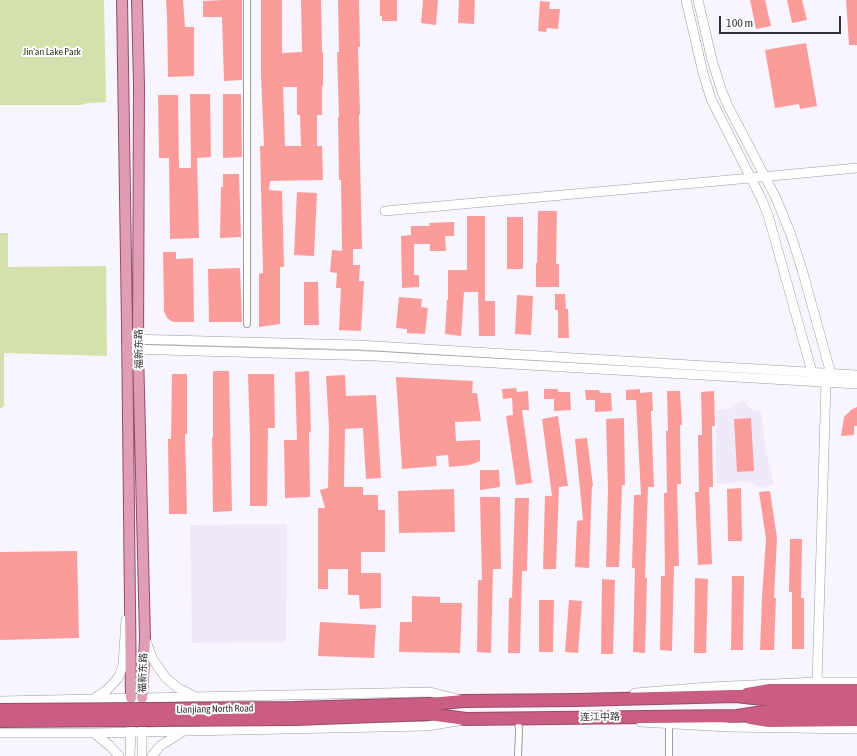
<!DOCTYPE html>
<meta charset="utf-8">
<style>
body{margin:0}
#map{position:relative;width:857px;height:756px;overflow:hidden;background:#f9f5fe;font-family:"Asap Condensed",sans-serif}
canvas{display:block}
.scale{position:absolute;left:719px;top:16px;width:122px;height:18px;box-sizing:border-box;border:2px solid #333135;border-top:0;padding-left:5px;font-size:12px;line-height:14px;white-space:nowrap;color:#333135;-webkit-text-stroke:3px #fff;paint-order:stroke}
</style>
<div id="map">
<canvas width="857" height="756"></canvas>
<div class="scale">100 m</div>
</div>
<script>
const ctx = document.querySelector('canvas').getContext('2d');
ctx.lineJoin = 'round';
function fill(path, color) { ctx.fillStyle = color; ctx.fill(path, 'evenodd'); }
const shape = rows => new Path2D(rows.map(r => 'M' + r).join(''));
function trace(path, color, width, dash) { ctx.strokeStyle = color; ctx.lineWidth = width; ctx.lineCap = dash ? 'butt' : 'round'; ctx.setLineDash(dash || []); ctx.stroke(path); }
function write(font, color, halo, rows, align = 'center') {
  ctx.font = font + ' "Asap Condensed","Noto Sans SC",sans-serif'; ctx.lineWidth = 4; ctx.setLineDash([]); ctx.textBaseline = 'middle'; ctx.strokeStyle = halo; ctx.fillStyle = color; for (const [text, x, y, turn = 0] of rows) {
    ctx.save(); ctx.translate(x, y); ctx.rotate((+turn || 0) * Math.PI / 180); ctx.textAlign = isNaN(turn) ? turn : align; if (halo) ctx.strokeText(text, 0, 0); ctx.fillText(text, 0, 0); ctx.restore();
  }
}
const built = shape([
 [743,400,752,410,761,412,765,447,774,484,763,488,757,486,752,483,740,481,730,484,716,483,716,410,730,409],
 [287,524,286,642,192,643,190,525]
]);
const green = shape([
 [0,0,104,0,106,102,88,103,82,105,0,105],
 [0,233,8,233,8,267,106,266,107,356,4,353,4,406,0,409]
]);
const building = shape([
 [166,0,183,0,185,27,194,27,194,76,168,77,167,16],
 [224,0,242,0,242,80,224,81,222,17,203,17,203,1],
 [261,0,282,0,282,53,302,52,301,0,321,0,322,52,323,52,323,86,322,86,322,115,317,115,317,146,322,146,323,180,270,181,269,190,282,191,284,267,280,267,280,324,259,327,259,274,263,273,260,146,264,146,261,75],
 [283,87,297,87,297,115,300,115,301,146,285,146],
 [338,0,359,0,360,47,358,47,360,114,359,115,362,249,353,249,353,265,360,265,359,281,364,281,361,331,339,330,341,288,336,288,337,273,330,272,332,250,342,251,341,180,339,180,338,117,339,117,337,52,339,52],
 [380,0,397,0,397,21,382,21,382,16,380,16],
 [423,0,438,0,436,25,421,23],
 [459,0,475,0,474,24,458,23],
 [750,0,765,0,771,26,756,29],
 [787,0,802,0,807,20,792,23],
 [846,0,857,0,857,45,849,45],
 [540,1,550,2,549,9,560,9,558,29,547,28,546,32,538,31],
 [806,43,817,106,800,109,799,104,775,108,765,50],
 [190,94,210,94,211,157,197,158,199,238,170,239,169,158,159,158,158,95,178,95,179,168,191,168],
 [223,94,241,94,242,157,223,158],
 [223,174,239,174,241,237,220,238,221,187,223,187],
 [297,192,317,193,314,256,294,255],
 [538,211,557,211,556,264,559,264,559,287,536,287,536,263,537,263],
 [467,216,485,216,485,301,495,301,495,336,479,336,478,292,464,292,461,336,445,334,447,300,448,300,448,270,467,270],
 [507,217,523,217,523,269,507,269],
 [454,222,454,236,445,236,446,251,430,251,430,244,414,244,414,275,419,275,419,287,402,288,401,236,411,235,411,226,430,226,429,223],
 [163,252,176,252,176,259,193,258,194,322,173,322,167,318,164,311],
 [240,268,242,322,209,322,208,269],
 [304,282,318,282,319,325,304,325],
 [555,294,565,294,566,309,568,309,569,338,558,338,558,310,555,310],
 [517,295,533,296,531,335,515,334],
 [399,297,422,299,421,307,428,308,425,334,407,333,407,329,396,328],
 [213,371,229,371,232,511,213,512,212,437,213,437],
 [309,371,311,432,309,432,310,497,285,498,284,440,297,440,295,372],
 [172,374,187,374,187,434,185,434,187,514,169,514,168,439,171,439],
 [248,374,274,374,275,428,268,428,267,506,250,506,250,439],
 [345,375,346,396,376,395,381,478,366,479,363,428,345,429,344,487,363,487,363,495,378,495,378,510,385,510,385,552,361,552,361,573,381,573,381,608,360,609,359,595,348,595,348,569,328,569,328,589,318,589,318,508,325,508,320,490,328,488,329,429,326,376],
 [396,377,473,381,472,393,477,393,481,421,455,422,456,441,480,440,480,461,470,465,449,467,448,455,436,456,437,466,402,469],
 [516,388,517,392,528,391,529,410,522,410,532,483,516,485,506,416,513,415,512,398,503,399,502,389],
 [544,389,558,389,558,392,570,392,571,410,554,411,554,399,544,399],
 [640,389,640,393,652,392,653,411,651,411,654,487,648,487,645,578,647,578,645,653,633,652,635,568,632,568,634,495,641,495,636,400,626,400,626,390],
 [585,390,599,390,600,393,611,393,612,411,595,412,595,400,586,400],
 [667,391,680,391,682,425,680,425,681,484,677,484,679,566,674,566,672,651,660,650,661,576,665,576,664,493,667,493,666,431,668,431],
 [714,391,715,426,712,426,713,487,709,487,712,564,698,565,695,492,699,492,698,435,702,435,701,392],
 [857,407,857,426,854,426,854,435,841,436,844,417,851,410],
 [558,416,568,486,559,487,556,569,543,569,545,496,552,496,542,419],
 [624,418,625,485,622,485,619,567,606,567,608,490,606,419],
 [751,418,754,471,737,472,734,419],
 [587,438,593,486,592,486,589,568,575,567,577,521,583,520,575,439],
 [480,470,499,470,500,487,480,490],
 [741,488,742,541,728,541,727,489],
 [454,489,455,532,399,533,398,491],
 [770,491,777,538,774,598,776,598,774,650,760,650,762,597,766,539,759,492],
 [480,497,500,497,501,569,493,569,491,653,477,652,478,580,482,580],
 [515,498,529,498,527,571,522,571,520,653,508,653,509,598,512,598],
 [790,539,802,539,801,598,804,598,804,649,792,649,792,592,789,592],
 [77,551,79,638,0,640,0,552],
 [732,576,744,576,743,650,731,650],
 [695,578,708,579,706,653,694,653],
 [602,579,615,580,613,654,601,654],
 [412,596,440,597,440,603,462,603,460,653,399,652,400,622,412,622],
 [539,600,554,600,553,652,539,652],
 [569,600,582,601,578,653,565,652],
 [320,622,376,625,374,658,318,656]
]);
const street = shape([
 [247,324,247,0],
 [518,756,519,730,518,718],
 [669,756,669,724]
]);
const secondary = shape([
 [686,0,703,73,711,99,762,200,768,215,812,372,817,376],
 [698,0,712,60,722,92,728,106,776,198,791,235,803,273,831,374,826,383,817,682],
 [385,211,718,181,857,168],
 [131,339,358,345,857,375],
 [127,349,375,356,408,358,857,384],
 [145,638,152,658,158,667,166,678,178,688,194,696],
 [635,693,709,687,817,682,857,682],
 [93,699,107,690,118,678,120,674,123,665,126,620],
 [0,701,430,692,458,699],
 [641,722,728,727,857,729],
 [142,727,142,756],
 [0,733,94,733,427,726,458,721],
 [94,733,110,746,119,756],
 [130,756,131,727],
 [152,756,160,746,182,732]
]);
const primary = shape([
 [122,0,127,326,131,698],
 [137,0,139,85,138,350,145,638,142,698]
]);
const highway = shape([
 [747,694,770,690,857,690],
 [429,704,464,701,577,700,736,696,770,700,857,700],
 [429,714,466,719,737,716,770,711,857,710],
 [750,718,769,721,857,720]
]);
const highwayBridge = shape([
 [0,710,294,708,429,704],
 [0,721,295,719,429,714]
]);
const parkNames = [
 ["Jin'an Lake Park",52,52]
];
const streetNames = [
 ["福新东路",139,349,-91],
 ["福新东路",143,673,-88],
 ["Lianjiang North Road",215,709,-1],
 ["连江中路",600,717,-1]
];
fill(built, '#f0e9fa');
fill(green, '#d5e1ad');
fill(building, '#fb9c9a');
trace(street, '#9f9ba5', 8);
trace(secondary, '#9f9ba5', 10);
trace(primary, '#954e68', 12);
trace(highway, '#954e68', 14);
trace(street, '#fff', 6);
trace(secondary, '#fff', 9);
trace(primary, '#df9eb5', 10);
trace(highway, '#ca5d83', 12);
trace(highwayBridge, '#954e68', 14, []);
trace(highwayBridge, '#ca5d83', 12);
write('10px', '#343b16', '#fff', parkNames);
write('10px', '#333135', '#fff', streetNames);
</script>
